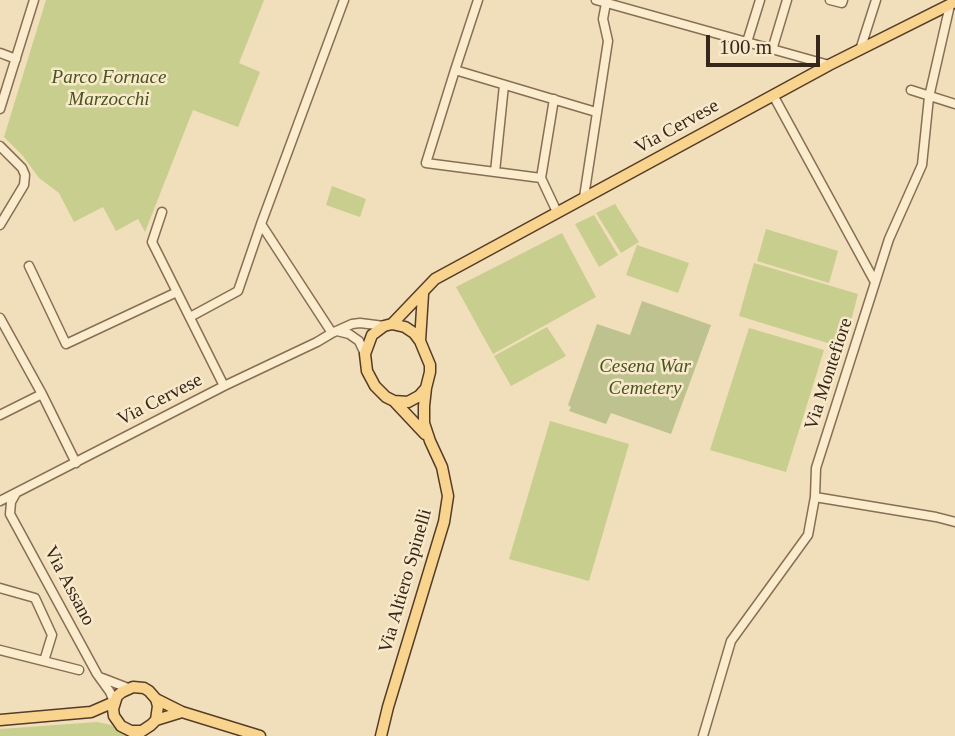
<!DOCTYPE html>
<style>
body{margin:0}
#map{position:relative;width:955px;height:736px;overflow:hidden;background:#f0dfba;font-family:Georgia,serif}
canvas{display:block}
.scale{position:absolute;left:706px;top:35px;width:114px;height:32px;box-sizing:border-box;border:4px solid #36271a;border-top:0;padding-left:9px;font-size:21px;line-height:24px;white-space:nowrap;color:#36271a;-webkit-text-stroke:5px #f7e9ca;paint-order:stroke}
</style>
<div id="map">
<canvas width="955" height="736"></canvas>
<div class="scale">100 m</div>
</div>
<script>
const ctx = document.querySelector('canvas').getContext('2d');
ctx.lineJoin = 'round';
function fill(path, color) { ctx.fillStyle = color; ctx.fill(path, 'evenodd'); }
const shape = rows => new Path2D(rows.map(r => 'M' + r).join(''));
function trace(path, color, width, dash) { ctx.strokeStyle = color; ctx.lineWidth = width; ctx.lineCap = dash ? 'butt' : 'round'; ctx.setLineDash(dash || []); ctx.stroke(path); }
function write(font, color, halo, rows, align = 'center') {
  ctx.font = font + ' Georgia,serif'; ctx.lineWidth = 5; ctx.setLineDash([]); ctx.textBaseline = 'middle'; ctx.strokeStyle = halo; ctx.fillStyle = color; for (const [text, x, y, turn = 0] of rows) {
    ctx.save(); ctx.translate(x, y); ctx.rotate((+turn || 0) * Math.PI / 180); ctx.textAlign = isNaN(turn) ? turn : align; if (halo) ctx.strokeText(text, 0, 0); ctx.fillText(text, 0, 0); ctx.restore();
  }
}
const green = shape([
 [46,0,264,0,239,63,260,72,238,127,193,110,145,232,138,219,116,231,103,207,74,222,59,193,39,178,23,156,4,137],
 [332,186,366,199,360,217,326,205],
 [615,204,639,242,621,253,596,213],
 [594,215,618,255,599,267,575,224],
 [766,229,838,251,829,283,757,261],
 [562,233,596,297,493,354,456,287],
 [637,245,689,263,678,293,626,275],
 [754,263,858,294,844,348,739,316],
 [547,327,566,356,511,386,494,356],
 [749,328,824,350,786,472,710,450],
 [550,421,629,444,589,581,509,559],
 [97,722,111,725,120,732,131,736,0,736,0,729]
]);
const cemetery = shape([
 [642,301,711,325,671,434,611,413,606,424,569,411,571,407,568,405,597,324,630,335]
]);
const minor = shape([
 [478,0,455,70,426,163,541,178],
 [596,0,829,65],
 [830,0,842,3,843,0],
 [747,42,760,0],
 [772,50,787,0],
 [860,50,876,0],
 [0,53,16,59],
 [455,70,596,112],
 [911,90,955,104],
 [773,95,875,282],
 [0,109,34,0],
 [0,146,22,168,25,175,24,185,0,225],
 [495,172,504,85],
 [541,178,554,99],
 [541,178,557,212],
 [584,197,608,41,603,19,606,3],
 [162,212,152,242,224,386],
 [29,266,66,344,177,292],
 [190,317,238,291,261,224],
 [0,318,42,394,76,463],
 [337,331,349,334,359,341,365,354],
 [332,333,261,224,344,0],
 [0,415,42,394],
 [15,495,11,502,10,514,97,674,110,692,114,702],
 [815,497,936,517,955,522],
 [0,501,224,386,317,342,332,333,352,324,360,323,384,326],
 [0,588,35,598,52,635,44,661],
 [0,650,79,670],
 [102,678,128,688],
 [703,736,731,641,808,535,815,497,816,468,889,239,922,165,929,97,950,5]
]);
const major = shape([
 [392,324,435,279,829,65,955,2],
 [392,324,405,327,414,333,420,341,430,365,430,372,426,388,419,396,408,402,394,401,386,397,375,386,367,371,365,354,372,335,384,326,392,324],
 [420,341,423,294],
 [394,401,425,434],
 [156,699,182,712,260,736],
 [0,720,91,712,114,702],
 [156,720,158,706,156,699,149,691,144,688,133,687,122,692,117,696,113,709,114,716,121,726,131,731,142,731,151,725,156,720,182,712],
 [381,736,388,707,444,522,448,496,442,467,430,441,424,423,424,406,426,388]
]);
const parkNames = [
 ["Parco Fornace",109,78],
 ["Marzocchi",109,100],
 ["Cesena War",645,367],
 ["Cemetery",645,389]
];
const streetNames = [
 ["Via Cervese",677,127,-29],
 ["Via Montefiore",829,374,-72],
 ["Via Cervese",160,400,-27],
 ["Via Altiero Spinelli",406,581,-74],
 ["Via Assano",69,586,62]
];
fill(green, '#c8ce8e');
fill(cemetery, '#bdc28f');
trace(minor, '#886e54', 11);
trace(major, '#553c29', 13);
trace(minor, '#fbecce', 8);
trace(major, '#f8d48e', 10);
write('italic 19px', '#48541f', '#f7e9ca', parkNames);
write('19px', '#36271a', '#f7e9ca', streetNames);
</script>
